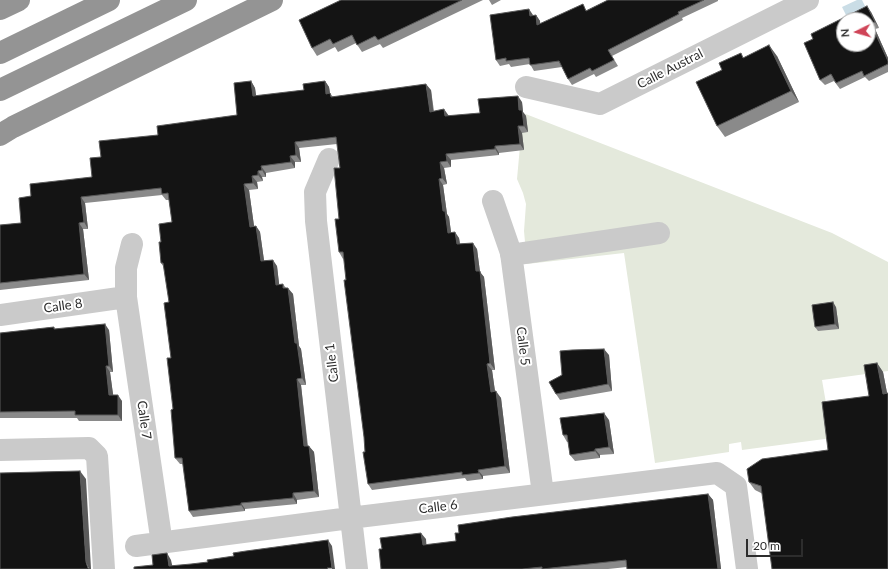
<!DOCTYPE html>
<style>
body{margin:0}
#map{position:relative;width:888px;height:569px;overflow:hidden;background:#fff;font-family:Lato,sans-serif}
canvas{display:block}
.north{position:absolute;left:836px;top:12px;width:40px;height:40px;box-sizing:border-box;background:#fff;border:1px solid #ababab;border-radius:50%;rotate:265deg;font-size:11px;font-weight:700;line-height:16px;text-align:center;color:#2d2d2d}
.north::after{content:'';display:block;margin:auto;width:14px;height:18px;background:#cf4457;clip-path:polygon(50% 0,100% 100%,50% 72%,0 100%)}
.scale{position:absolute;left:746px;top:539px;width:57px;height:18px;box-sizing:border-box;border:2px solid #2d2d2d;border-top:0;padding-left:5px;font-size:12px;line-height:14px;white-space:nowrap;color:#2d2d2d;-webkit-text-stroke:3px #fff;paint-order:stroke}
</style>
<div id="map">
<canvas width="888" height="569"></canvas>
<div class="north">N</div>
<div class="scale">20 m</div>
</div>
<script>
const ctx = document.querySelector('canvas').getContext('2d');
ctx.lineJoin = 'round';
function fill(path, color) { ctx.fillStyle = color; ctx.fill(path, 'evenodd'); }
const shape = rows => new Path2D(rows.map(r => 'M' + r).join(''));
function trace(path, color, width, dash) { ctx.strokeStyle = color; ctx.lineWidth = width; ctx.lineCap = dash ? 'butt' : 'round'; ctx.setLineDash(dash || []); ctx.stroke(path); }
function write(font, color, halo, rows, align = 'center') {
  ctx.font = font + ' Lato,sans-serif'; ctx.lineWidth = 4; ctx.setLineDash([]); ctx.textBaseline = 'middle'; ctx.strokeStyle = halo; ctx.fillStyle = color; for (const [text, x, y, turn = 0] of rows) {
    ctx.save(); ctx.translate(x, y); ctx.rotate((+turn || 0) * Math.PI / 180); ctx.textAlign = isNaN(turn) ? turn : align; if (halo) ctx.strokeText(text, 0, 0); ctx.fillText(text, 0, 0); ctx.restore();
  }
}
const green = shape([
 [523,113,832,233,888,262,888,371,822,380,832,438,742,450,741,442,729,444,729,452,655,463,624,253,527,264,524,231,526,204,523,193,517,179]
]);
const water = shape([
 [857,0,862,0,867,10,848,19,842,7]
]);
const minor = shape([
 [526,87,600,104,808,0],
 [329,159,315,192,316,221,357,569],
 [493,201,511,253,543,494],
 [132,244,126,268,126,297,162,544],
 [511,255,659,233],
 [0,315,126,297],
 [0,450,89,448,97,456,104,569],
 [136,546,350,518,717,473,736,486,747,569]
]);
const highway = shape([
 [0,9,19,0],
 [0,53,109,0],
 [0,90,186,0],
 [0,135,13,127,272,0]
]);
const wall = shape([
 [341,0,483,0,383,48,380,44,362,52,356,43,338,52,335,47,317,56,312,48],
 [489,0,501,0,492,5],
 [608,0,718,0,718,1,682,18,683,20,612,56,618,66,596,77,594,74,572,85,568,79,562,67,534,71,530,64,511,67,509,64,500,66,496,60,536,15,540,21,540,24,587,10],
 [871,12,879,28,875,29,888,58,888,72,869,81,865,77,840,89,834,81,825,85,820,80],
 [777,56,799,102,725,137,717,126,722,70,744,58],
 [251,81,255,88,256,96,304,90,325,81,329,87,330,93,333,97,431,90,434,111,449,116,480,113,522,102,523,112,526,116,528,132,522,133,524,150,499,153,499,155,451,160,451,167,444,168,447,184,443,185,447,214,449,217,451,233,459,238,460,244,477,249,480,272,484,277,495,370,492,370,495,392,501,398,510,473,483,476,483,479,467,481,465,478,372,490,368,484,364,437,344,258,343,259,339,252,340,168,337,144,299,148,301,162,295,162,295,168,266,173,266,177,262,177,263,181,257,182,258,189,249,190,254,226,256,226,260,232,264,261,277,266,279,285,283,284,286,288,293,294,299,346,301,349,306,385,301,385,308,446,314,452,319,497,297,500,297,504,245,509,245,511,193,517,189,511,183,464,180,464,175,458,169,302,164,267,161,263,161,242,172,222,169,200,166,200,162,195,85,203,88,229,83,229,89,280,0,290,0,225,21,223,31,196,92,177,101,157,158,135,237,115],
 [836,307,839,329,818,331,815,327],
 [54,327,55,329,109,330,113,372,110,372,113,395,122,401,122,421,79,421,77,418,0,418,0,333],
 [609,355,612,391,560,400,556,394],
 [877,363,883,372,887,393,888,569,761,493,755,490,749,482,828,450,869,396],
 [609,420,614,454,600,455,600,458,575,461,570,455,568,442,567,442,563,435],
 [708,494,713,500,721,569,627,569,627,567,608,569,381,569,382,549,426,539,426,545,456,541]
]);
const shadedWall = shape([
 [867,6,871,12,879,28,875,22],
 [529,9,533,15,535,22,530,16],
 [536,15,540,21,541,31,537,25],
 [871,24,875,29,888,58,888,61],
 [769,45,777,56,799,102,791,91],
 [251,81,255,88,257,102,253,96],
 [325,81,329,87,331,100,326,94],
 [426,84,431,90,434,118,430,112],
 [518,96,522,102,523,112,526,116,528,132,524,126,519,110],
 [444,109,449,116,445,116],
 [518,126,522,133,524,150,520,144],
 [295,142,299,148,301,162,296,155],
 [495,146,499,153,499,155,495,149],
 [446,154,451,160,451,167,447,161],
 [290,156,295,162,295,168,291,162],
 [440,162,444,168,447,184,442,178],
 [261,166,266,173,266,177,262,170],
 [258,171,262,177,263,181,258,175],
 [252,176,257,182,258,189,253,183],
 [439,179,443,185,447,214,449,217,452,239,448,233,443,211],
 [244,184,249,190,255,233,250,227],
 [81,197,85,203,88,229,84,222],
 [79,223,83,229,89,280,84,274],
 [256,226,260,232,265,267,261,261],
 [455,232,459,238,461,251,457,244],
 [473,243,477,249,480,272,484,277,495,370,490,363,476,271],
 [273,260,277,266,280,291,276,285],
 [288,288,293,294,299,346,301,349,306,385,302,378,295,343],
 [833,302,836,307,839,329,835,324],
 [105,324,109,330,113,372,109,366],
 [604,349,609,355,612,391,608,384],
 [877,363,883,372,888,398,883,394],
 [487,364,492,370,496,398,491,392],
 [106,366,110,372,114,401,109,395],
 [297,379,301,385,308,452,304,446],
 [496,391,501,398,510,473,505,466],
 [118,395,122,401,122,421,118,415],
 [604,413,609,420,614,454,609,447],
 [309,446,314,452,319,497,314,491],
 [595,449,600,455,600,458,595,451],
 [478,470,483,476,483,479,479,473],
 [80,471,86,479,91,569,89,569,86,562],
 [293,493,297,500,297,504,293,498],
 [708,494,713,500,721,569,718,569],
 [241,503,245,509,245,511,241,505],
 [421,533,426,539,427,552,423,545],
 [328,540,332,546,335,569,332,569,332,568],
 [167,553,171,560,173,569,169,566]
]);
const building = shape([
 [341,0,462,0,378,40,375,36,357,45,352,35,333,44,330,39,312,48,299,20,341,0],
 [608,0,704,0,678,12,679,14,608,50,614,60,592,71,590,68,568,79,559,61,530,65,529,58,506,61,506,58,496,60,490,15,529,9,530,16,536,15,537,25,583,4,586,11,608,0],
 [867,6,875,22,871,24,888,61,888,64,864,76,862,71,836,83,831,74,820,80,804,43,813,39,811,34,867,6],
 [844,20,868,20,868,44,844,44,844,20],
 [769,45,791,91,717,126,696,82,722,70,719,63,741,53,743,58,769,45],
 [251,81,253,96,304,90,303,84,325,81,326,94,330,93,331,97,426,84,430,112,444,109,445,116,480,113,478,99,518,96,519,110,522,110,524,126,518,126,520,144,495,146,495,149,446,154,447,161,440,162,442,178,439,179,443,211,445,211,448,233,455,232,457,244,473,243,476,271,480,271,490,363,487,364,491,392,496,391,505,466,478,470,479,473,462,475,462,472,368,484,363,452,365,452,364,437,344,280,346,280,343,252,339,252,335,219,339,219,334,168,340,168,336,137,295,142,296,155,290,156,291,162,261,166,262,170,258,171,258,175,252,176,253,183,244,184,250,227,256,226,261,261,273,260,276,285,283,284,283,288,288,288,295,343,297,343,302,378,297,379,304,446,309,446,314,491,293,493,293,498,241,503,241,505,189,511,182,458,175,458,171,410,173,409,167,358,171,358,164,303,169,302,163,263,161,263,159,242,161,242,159,224,172,222,168,193,162,194,161,188,81,197,84,222,79,223,84,274,0,283,0,225,21,223,19,198,31,196,30,184,92,177,90,158,101,157,99,141,158,135,157,126,237,115,234,83,251,81],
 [833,302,835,324,815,327,812,305,833,302],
 [105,324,109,366,106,366,109,395,118,395,118,415,75,415,75,411,0,412,0,333,54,327,54,329,105,324],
 [604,349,608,384,556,394,549,382,562,375,560,351,572,350,604,349],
 [877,363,883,394,888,393,888,569,772,569,761,486,749,482,747,469,762,459,828,450,822,402,869,396,864,365,877,363],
 [604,413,609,447,595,449,595,451,570,455,567,435,563,435,560,418,604,413],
 [80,471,86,562,88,568,89,569,0,569,0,473,80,471],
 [708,494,718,569,627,569,626,560,542,569,542,567,522,569,381,569,379,549,382,549,380,538,421,533,423,545,456,541,455,533,459,533,458,525,512,517,708,494],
 [328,540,332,568,327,568,328,569,134,569,134,567,153,565,152,555,167,553,169,566,191,564,208,562,207,560,234,556,233,553,246,551,328,540]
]);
const streetNames = [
 ["Calle Austral",670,69,-27],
 ["Calle 8",63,306,-8],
 ["Calle 5",523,346,83],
 ["Calle 1",332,363,-97],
 ["Calle 7",144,420,82],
 ["Calle 6",438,507,-7]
];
fill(green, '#e4e9dc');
fill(water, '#cadde6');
trace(minor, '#cacaca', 22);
trace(highway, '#949494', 22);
fill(wall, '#8a8a8a');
fill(shadedWall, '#5a5a5a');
fill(building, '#141414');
trace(building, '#5a5a5a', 1);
write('13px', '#2d2d2d', '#fff', streetNames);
</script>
